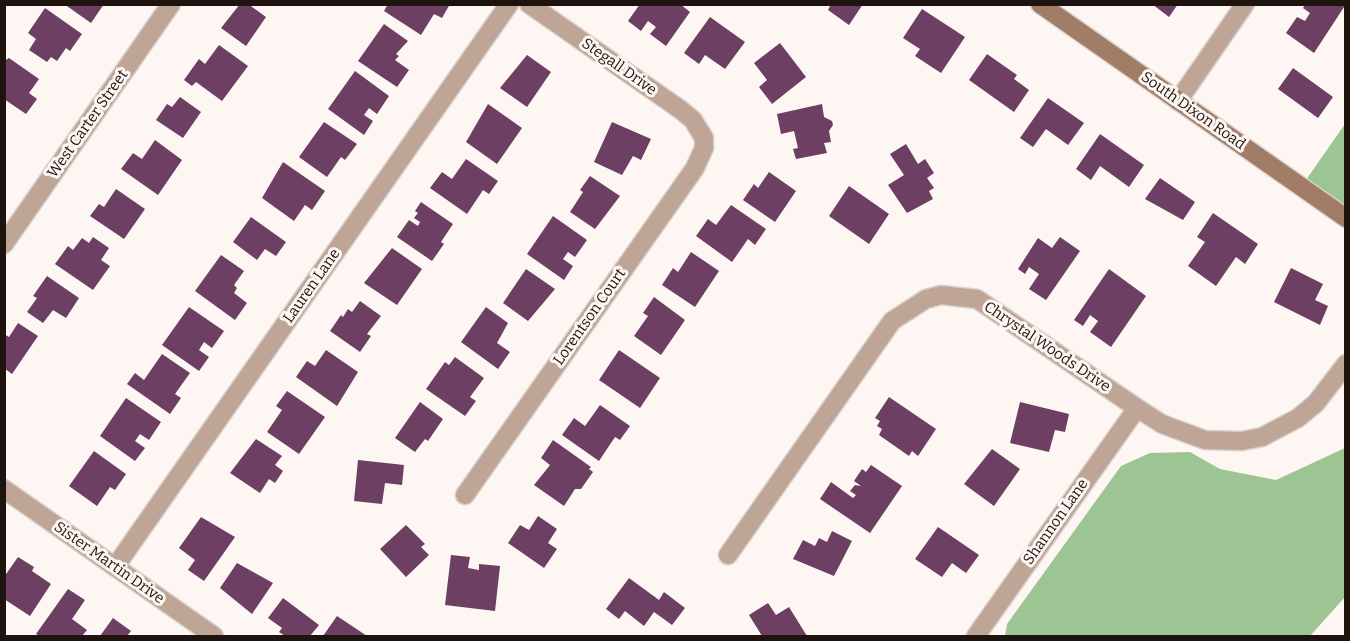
<!DOCTYPE html>
<style>
body{margin:0}
#map{position:relative;width:1350px;height:641px;overflow:hidden;background:#fdf6f3;font-family:Bitter,serif}
canvas{display:block}
.frame{position:absolute;inset:0;border:6px solid #1e130e;pointer-events:none}
</style>
<div id="map">
<canvas width="1350" height="641"></canvas>
<div class="frame"></div>
</div>
<script>
const ctx = document.querySelector('canvas').getContext('2d');
ctx.lineJoin = 'round';
function fill(path, color) { ctx.fillStyle = color; ctx.fill(path, 'evenodd'); }
const shape = rows => new Path2D(rows.map(r => 'M' + r).join(''));
function trace(path, color, width, dash) { ctx.strokeStyle = color; ctx.lineWidth = width; ctx.lineCap = dash ? 'butt' : 'round'; ctx.setLineDash(dash || []); ctx.stroke(path); }
function write(font, color, halo, rows, align = 'center') {
  ctx.font = font + ' Bitter,serif'; ctx.lineWidth = 6; ctx.setLineDash([]); ctx.textBaseline = 'middle'; ctx.strokeStyle = halo; ctx.fillStyle = color; for (const [text, x, y, turn = 0] of rows) {
    ctx.save(); ctx.translate(x, y); ctx.rotate((+turn || 0) * Math.PI / 180); ctx.textAlign = isNaN(turn) ? turn : align; if (halo) ctx.strokeText(text, 0, 0); ctx.fillText(text, 0, 0); ctx.restore();
  }
}
const forest = shape([
 [1345,124,1345,218,1301,187],
 [1345,448,1345,597,1310,636,1005,636,1007,624,1121,466,1150,453,1190,452,1220,469,1276,480]
]);
const building = shape([
 [64,4,104,4,91,23],
 [240,4,248,4,266,17,246,46,221,28],
 [388,4,450,4,442,18,434,14,421,35,384,11],
 [640,4,680,4,690,12,666,46,650,34,656,27,648,21,641,31,628,21],
 [831,4,863,4,849,25,828,10],
 [1152,4,1178,4,1169,17],
 [1306,4,1346,4,1314,53,1286,33,1297,17,1305,21,1310,13,1303,8],
 [45,8,82,34,70,51,66,48,57,61,51,57,47,62,29,50,36,39,28,33],
 [922,9,965,37,941,73,915,56,920,49,903,38],
 [710,17,745,42,725,69,705,55,699,64,684,53],
 [384,24,408,41,396,54,399,56,395,60,409,70,397,87,358,61],
 [780,43,806,77,772,104,759,87,767,80,754,63],
 [219,45,248,66,222,101,196,82,192,86,184,80,199,59,205,64],
 [987,54,1017,75,1014,79,1029,90,1014,112,969,80],
 [527,55,551,72,527,107,500,88],
 [9,58,39,79,29,93,37,99,26,114,4,99,4,61],
 [1293,68,1333,97,1318,118,1278,89],
 [355,71,389,96,377,114,369,108,364,115,373,121,364,135,328,109],
 [180,97,201,112,183,138,156,120,167,104,172,107],
 [1048,98,1084,123,1068,145,1046,129,1033,147,1020,138],
 [488,104,522,128,497,164,466,142],
 [822,104,824,117,832,121,833,125,829,131,831,142,824,143,827,153,796,159,793,149,798,148,794,131,781,134,777,114],
 [324,122,357,144,345,160,341,157,327,177,299,157],
 [612,122,651,139,641,160,633,156,622,175,594,162],
 [1100,134,1144,165,1129,187,1100,166,1091,180,1076,169],
 [155,140,182,160,158,195,121,169,133,153,142,159],
 [906,144,918,164,925,159,934,173,927,178,934,188,929,191,933,199,907,213,888,185,904,175,890,154],
 [466,159,498,181,489,194,483,190,467,214,430,188,442,172,452,179],
 [283,162,325,191,312,210,305,205,294,221,262,198],
 [769,172,796,191,775,222,743,200,754,184,758,188],
 [590,176,620,196,595,229,570,212,583,192,580,190],
 [1160,178,1195,202,1183,220,1145,199],
 [849,186,889,214,869,244,829,216],
 [116,189,145,209,124,239,90,216,99,204,104,207],
 [421,202,453,224,441,242,444,244,432,261,397,237,409,220,418,226,420,222,414,218,418,213,415,211],
 [731,205,766,229,755,245,748,239,732,262,696,236,708,219,716,225],
 [1213,213,1258,244,1245,264,1236,257,1216,286,1188,266,1205,242,1197,237],
 [553,216,587,240,575,257,568,252,563,259,573,266,564,280,527,254],
 [251,217,286,242,276,256,265,249,257,260,233,242],
 [93,237,109,248,101,260,110,266,93,290,55,264,68,246,73,250,82,238,89,243],
 [1060,237,1080,251,1046,300,1029,289,1039,274,1029,267,1025,274,1018,269,1038,238,1052,248],
 [392,248,422,269,397,305,364,283],
 [691,252,719,271,695,307,662,285,673,268,678,272],
 [221,255,244,271,234,285,237,288,234,293,247,303,235,320,195,291],
 [1291,268,1323,284,1315,300,1328,306,1320,325,1274,302],
 [526,269,555,289,528,321,503,303],
 [1109,269,1146,296,1111,347,1090,332,1098,321,1090,315,1083,326,1074,320],
 [47,276,79,298,66,318,53,310,43,323,27,312,37,298,33,296],
 [654,297,685,320,661,355,634,336,648,316,643,313],
 [360,301,381,316,367,334,371,336,360,352,330,331,341,315,343,317,348,309,352,312],
 [189,307,224,331,212,348,204,342,199,350,209,357,199,371,162,345],
 [486,307,508,323,497,343,510,352,498,369,461,342],
 [18,323,38,336,12,374,4,368,4,334,9,337],
 [326,350,358,372,337,406,296,377,307,361,315,366],
 [619,350,660,378,640,408,599,380],
 [162,354,190,373,175,394,181,398,170,414,127,384,135,373,144,380],
 [455,357,484,378,470,397,476,401,465,416,426,389,445,362,449,365],
 [287,391,325,417,299,454,267,432,282,410,276,406],
 [889,397,936,429,918,456,912,451,909,456,879,435,882,429,877,426,880,421,875,418],
 [126,398,161,422,149,440,140,434,135,441,145,448,135,461,100,436],
 [420,402,443,419,428,441,425,439,415,452,395,438],
 [1020,402,1069,414,1065,432,1055,430,1049,452,1010,443],
 [600,405,630,426,620,440,615,437,599,461,562,435,574,418,585,426],
 [256,439,282,456,275,465,283,471,275,483,269,479,260,493,230,473],
 [553,440,591,467,589,469,593,472,581,489,575,489,564,506,534,485,550,465,541,458],
 [992,449,1020,469,994,506,964,484],
 [94,451,126,474,115,490,110,487,97,506,69,486],
 [358,460,404,465,402,485,385,483,382,504,354,501],
 [871,465,902,486,870,533,820,499,831,482,853,498,856,495,850,491,855,485,861,486,854,481,862,469,866,472],
 [538,516,557,529,548,543,557,549,544,568,508,543,520,525,529,530],
 [201,517,235,537,204,581,188,570,195,560,179,548],
 [406,525,425,544,421,547,429,555,406,577,380,549],
 [938,527,979,555,966,573,952,563,942,577,915,559],
 [832,531,852,541,834,576,793,559,803,540,815,546,819,538,827,542],
 [451,555,470,557,468,568,479,570,479,564,500,566,495,611,445,605],
 [18,557,34,567,32,571,51,584,30,616,4,599,4,577],
 [237,563,273,583,252,614,220,588],
 [629,578,659,600,664,592,685,608,672,625,654,612,644,626,625,611,619,619,606,609],
 [68,589,85,600,72,619,87,630,82,636,40,636,36,634],
 [283,598,319,625,310,636,285,636,279,632,282,628,268,618],
 [768,603,776,615,789,607,807,636,762,636,749,615],
 [337,616,367,636,323,636],
 [113,618,131,631,127,636,100,636]
]);
const street = shape([
 [1178,101,1245,4],
 [4,244,171,4],
 [4,489,214,636],
 [465,495,695,168,704,148,704,138,693,120,681,110,529,4],
 [728,555,892,321,926,299,941,295,977,299,1137,408,1162,424,1205,440,1242,441,1262,437,1298,418,1316,403,1346,364],
 [115,567,509,4],
 [976,636,1137,408]
]);
const secondary = shape([
 [1040,4,1346,218]
]);
const streetNames = [
 ["Stegall Drive",619,67,35],
 ["South Dixon Road",1193,111,35],
 ["West Carter Street",88,124,-55],
 ["Lauren Lane",312,286,-55],
 ["Lorentson Court",590,317,-55],
 ["Chrystal Woods Drive",1047,347,34],
 ["Shannon Lane",1056,522,-55],
 ["Sister Martin Drive",109,563,35]
];
fill(forest, '#9dc594');
fill(building, '#6c3f63');
trace(street, '#d9d2ce', 21);
trace(secondary, '#d9d2ce', 21);
trace(street, '#bea596', 18);
trace(secondary, '#a17d67', 18);
write('15px', '#1e130e', '#fdf6f3', streetNames);
</script>
